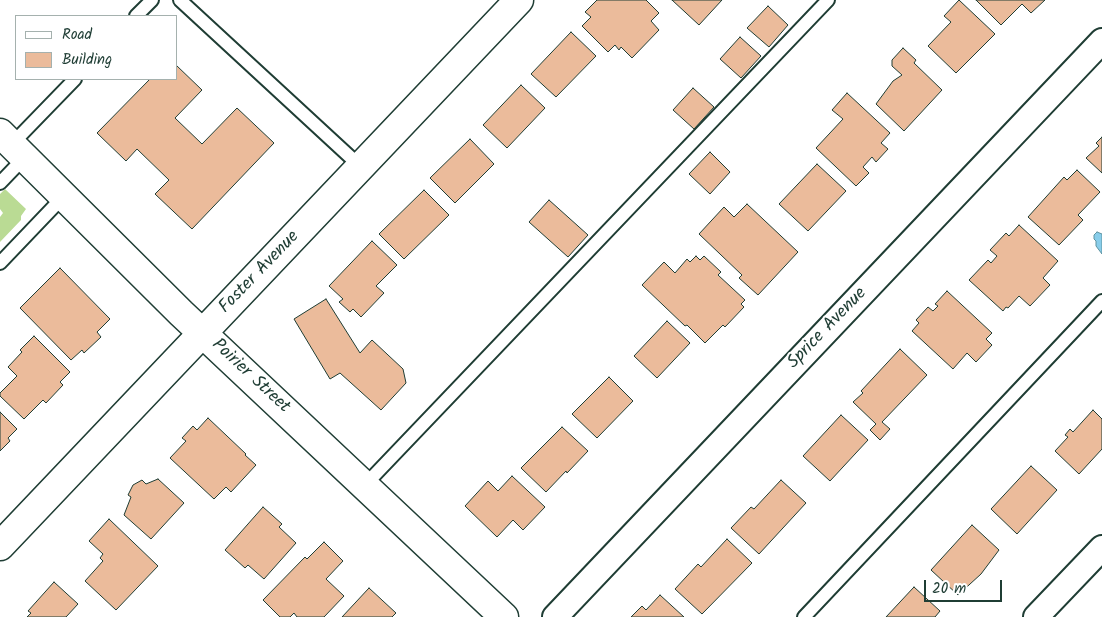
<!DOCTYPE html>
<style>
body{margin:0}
#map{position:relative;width:1102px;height:617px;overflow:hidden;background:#fff;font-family:Kalam,sans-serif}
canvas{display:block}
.legend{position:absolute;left:15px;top:15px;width:162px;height:65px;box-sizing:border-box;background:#fff;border:1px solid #a5b1ae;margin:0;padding:6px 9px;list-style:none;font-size:15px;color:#1f3d34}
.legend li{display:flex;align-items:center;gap:10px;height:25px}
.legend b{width:25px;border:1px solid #a5b1ae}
.scale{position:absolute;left:924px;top:580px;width:78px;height:22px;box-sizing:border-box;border:2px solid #1f3d34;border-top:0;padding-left:6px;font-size:15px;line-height:18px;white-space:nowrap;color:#1f3d34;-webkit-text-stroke:4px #fff;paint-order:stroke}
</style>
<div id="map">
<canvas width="1102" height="617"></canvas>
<ul class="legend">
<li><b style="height:6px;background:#fff"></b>Road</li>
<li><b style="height:14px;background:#ebbb9b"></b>Building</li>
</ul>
<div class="scale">20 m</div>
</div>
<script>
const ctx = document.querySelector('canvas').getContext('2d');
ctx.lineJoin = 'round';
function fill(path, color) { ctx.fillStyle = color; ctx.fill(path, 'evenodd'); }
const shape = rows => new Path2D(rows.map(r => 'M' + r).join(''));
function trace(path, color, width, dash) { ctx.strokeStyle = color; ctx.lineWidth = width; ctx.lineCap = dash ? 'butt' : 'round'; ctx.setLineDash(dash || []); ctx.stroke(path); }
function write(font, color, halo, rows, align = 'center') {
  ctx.font = font + ' Kalam,sans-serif'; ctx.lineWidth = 4; ctx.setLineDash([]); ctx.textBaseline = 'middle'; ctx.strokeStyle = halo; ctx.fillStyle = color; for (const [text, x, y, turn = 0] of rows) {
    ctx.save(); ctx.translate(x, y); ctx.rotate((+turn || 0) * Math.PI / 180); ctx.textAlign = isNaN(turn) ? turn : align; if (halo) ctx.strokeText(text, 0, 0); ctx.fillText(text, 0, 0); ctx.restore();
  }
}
const green = shape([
 [5,189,26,209,21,216,21,220,0,242,0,217,3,213,0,209,0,194]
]);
const water = shape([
 [1097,232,1102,234,1102,254,1096,246,1096,241,1094,239,1094,235,1097,232]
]);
const building = shape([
 [597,0,646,0,659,13,651,21,659,30,632,58,621,47,619,50,615,45,608,52,582,26,591,17,585,12,597,0],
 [672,0,722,0,699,25,672,0],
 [959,0,995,34,956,73,928,46,951,22,944,16,959,0],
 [976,0,1045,0,1031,13,1022,4,1001,25,976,0],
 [768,6,788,25,769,47,747,28,768,6],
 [571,32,596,56,556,97,531,74,571,32],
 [740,37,761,56,741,78,720,59,740,37],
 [903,48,916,60,914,63,942,90,904,131,876,104,893,81,902,75,892,66,892,60,903,48],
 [176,65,202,90,175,118,202,144,237,108,274,143,192,229,155,194,169,180,137,149,126,161,97,133,150,79,176,79,176,65],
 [521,85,545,108,507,148,483,125,521,85],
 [693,88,714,107,694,129,673,110,693,88],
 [847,93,890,133,881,143,888,149,876,162,872,157,863,167,869,173,856,186,816,148,843,119,832,110,847,93],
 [1102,137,1102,173,1086,158,1099,146,1096,143,1102,137],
 [470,139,494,164,455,203,430,178,470,139],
 [710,152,730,172,710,194,689,174,710,152],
 [817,164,846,191,808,231,779,204,817,164],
 [1077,170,1100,192,1078,215,1083,220,1059,245,1028,217,1064,177,1067,180,1077,170],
 [424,190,449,215,404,259,379,234,424,190],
 [549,200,588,235,568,257,529,222,549,200],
 [747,204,798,252,758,295,739,278,742,275,699,234,724,207,734,217,747,204],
 [1019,225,1058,261,1043,278,1050,285,1030,306,1019,296,1008,308,1006,307,1003,311,969,280,988,260,991,263,997,256,990,250,1006,233,1009,236,1019,225],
 [372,241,397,265,376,286,384,293,361,317,353,309,350,312,339,302,343,299,329,286,372,241],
 [696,256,700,260,704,256,721,272,718,275,745,300,741,304,744,307,725,327,723,325,705,343,687,325,685,326,642,285,664,262,675,273,687,259,690,262,696,256],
 [60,268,110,319,97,332,101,337,84,353,82,350,71,360,20,308,60,268],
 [947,291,992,333,986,339,992,345,976,362,967,353,953,369,912,331,919,323,916,320,928,307,933,311,938,306,935,304,947,291],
 [326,299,360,353,372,340,403,369,406,383,381,410,340,373,330,379,294,319,326,299],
 [667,321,690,343,657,378,634,356,667,321],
 [34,336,70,372,60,382,63,385,46,403,43,400,24,419,0,396,0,393,17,376,8,367,22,352,20,350,34,336],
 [900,349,927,375,882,422,890,429,880,440,870,430,876,424,853,402,863,393,861,391,900,349],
 [609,377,633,401,597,438,572,414,609,377],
 [1093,410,1102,419,1102,449,1079,474,1055,451,1068,437,1065,435,1070,429,1073,432,1093,410],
 [0,412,17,429,8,438,10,441,0,451,0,412],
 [841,415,868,440,830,481,803,456,841,415],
 [208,418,246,454,245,455,256,465,231,492,226,487,214,499,170,458,186,441,182,438,193,426,197,430,208,418],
 [562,427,588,451,567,473,566,471,546,492,521,468,562,427],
 [1031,466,1057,490,1017,534,991,509,1031,466],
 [512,476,545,507,523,530,513,520,497,537,465,506,488,481,498,491,512,476],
 [158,479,184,503,151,539,124,515,131,497,128,495,133,485,142,480,146,484,158,479],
 [781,480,806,503,759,554,731,528,751,507,754,509,781,480],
 [263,507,282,524,279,527,296,543,264,579,248,565,245,568,225,550,263,507],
 [109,519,158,566,116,610,85,581,103,561,100,558,103,554,89,541,109,519],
 [972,525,999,550,981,574,958,595,931,570,972,525],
 [727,539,752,563,702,614,675,589,698,564,701,567,727,539],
 [324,542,343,561,326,579,344,596,324,617,297,617,294,613,290,617,280,617,263,600,305,557,307,559,324,542],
 [54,582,78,604,66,617,27,617,31,613,28,611,54,582],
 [914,587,940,611,935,617,886,617,914,587],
 [369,588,396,613,392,617,342,617,369,588],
 [660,595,684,617,631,617,642,606,646,610,660,595]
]);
const lane = shape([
 [180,0,361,167],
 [136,16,152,0],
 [12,144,75,79],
 [0,183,25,157],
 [0,263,64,196],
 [365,485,828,0],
 [804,617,1102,301]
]);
const street = shape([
 [555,617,1102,41],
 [1036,617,1102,548]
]);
const secondary = shape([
 [0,133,181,313,504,617],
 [0,546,519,0]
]);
const streetNames = [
 ["Foster Avenue",260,273,-46],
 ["Sprice Avenue",828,329,-46],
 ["Poirier Street",250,377,43]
];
fill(green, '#badb94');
fill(water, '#88cdea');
trace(water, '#5e93a1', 1);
fill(building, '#ebbb9b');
trace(building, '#1f3d34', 1);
trace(lane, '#1f3d34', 16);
trace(street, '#1f3d34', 28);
trace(secondary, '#1f3d34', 31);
trace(lane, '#fff', 12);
trace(street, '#fff', 24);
trace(secondary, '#fff', 28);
write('18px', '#1f3d34', '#fff', streetNames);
</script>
